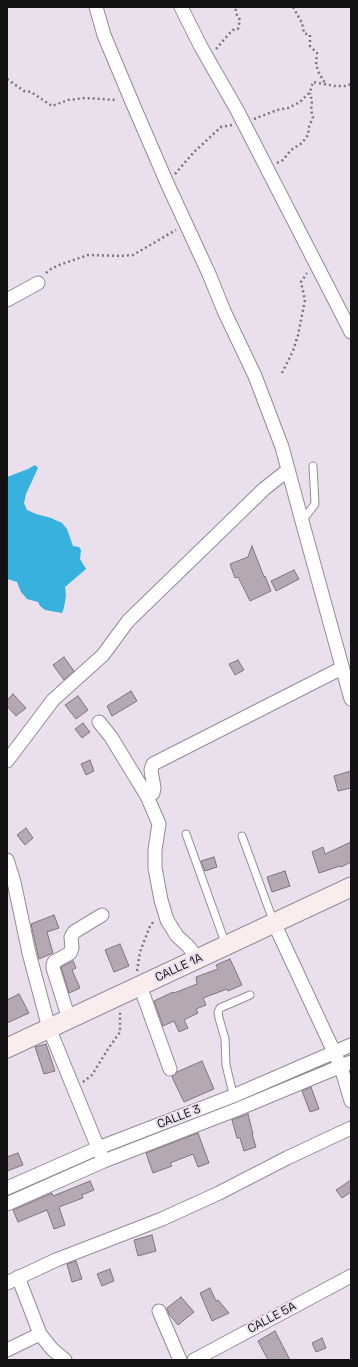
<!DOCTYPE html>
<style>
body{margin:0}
#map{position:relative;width:358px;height:1367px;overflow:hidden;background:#eae0ed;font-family:"Space Grotesk",sans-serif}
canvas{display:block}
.frame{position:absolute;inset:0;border:8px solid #141115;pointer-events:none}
</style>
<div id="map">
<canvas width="358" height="1367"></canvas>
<div class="frame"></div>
</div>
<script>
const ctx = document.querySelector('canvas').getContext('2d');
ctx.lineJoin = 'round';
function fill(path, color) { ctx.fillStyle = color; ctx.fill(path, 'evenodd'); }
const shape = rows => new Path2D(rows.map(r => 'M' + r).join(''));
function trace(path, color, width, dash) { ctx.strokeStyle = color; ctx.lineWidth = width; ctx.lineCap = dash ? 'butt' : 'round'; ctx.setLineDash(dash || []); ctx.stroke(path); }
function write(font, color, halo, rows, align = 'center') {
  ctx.font = font + ' "Space Grotesk",sans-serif'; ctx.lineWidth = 4; ctx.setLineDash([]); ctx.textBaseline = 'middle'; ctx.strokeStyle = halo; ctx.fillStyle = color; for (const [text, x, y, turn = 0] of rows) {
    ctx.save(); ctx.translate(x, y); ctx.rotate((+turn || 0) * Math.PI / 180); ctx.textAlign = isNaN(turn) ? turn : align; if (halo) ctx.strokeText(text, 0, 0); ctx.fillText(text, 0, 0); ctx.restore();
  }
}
const water = shape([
 [35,465,38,468,26,494,24,503,27,510,36,514,51,518,62,523,67,529,73,546,79,547,81,550,80,559,86,569,65,587,66,595,64,608,62,613,45,610,40,606,38,602,27,599,21,592,17,582,7,579,7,477,28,469]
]);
const building = shape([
 [252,546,264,577,265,576,271,591,250,601,238,577,235,578,230,564,248,557,252,546],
 [294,570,299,579,276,591,271,581,294,570],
 [64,657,74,671,64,680,53,665,64,657],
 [238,660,244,670,235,675,229,664,238,660],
 [131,691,137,701,112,716,107,706,131,691],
 [13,694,26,708,16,716,7,706,7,700,13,694],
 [78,696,88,710,76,719,65,705,78,696],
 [83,723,90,732,82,738,75,729,83,723],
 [90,760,94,771,86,775,81,764,90,760],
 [351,771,351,788,338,791,334,776,351,771],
 [26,828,33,838,25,845,17,835,26,828],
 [351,842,351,862,341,867,340,866,319,873,312,852,323,847,325,854,351,842],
 [214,857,217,867,205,871,201,861,214,857],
 [285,871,290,886,272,892,267,877,285,871],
 [54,915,59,928,47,932,53,953,39,959,31,924,54,915],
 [120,944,129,966,114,972,105,950,120,944],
 [230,959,242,985,228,991,227,989,203,998,206,1005,196,1009,198,1013,184,1020,188,1028,179,1032,174,1021,163,1026,154,1001,173,992,174,993,197,984,196,977,218,969,216,965,230,959],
 [73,961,76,968,72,970,80,988,69,993,61,967,73,961],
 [19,994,29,1013,7,1023,7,1000,19,994],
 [46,1044,55,1071,44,1074,35,1047,46,1044],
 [202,1061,214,1089,184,1102,172,1077,177,1072,202,1061],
 [311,1087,319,1109,310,1112,302,1091,311,1087],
 [248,1114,253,1134,252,1134,256,1147,244,1151,240,1138,237,1138,232,1120,248,1114],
 [198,1133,209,1163,198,1167,193,1154,170,1163,172,1166,153,1173,146,1153,198,1133],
 [18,1153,23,1165,7,1171,7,1157,18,1153],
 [351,1180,351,1192,342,1198,336,1190,351,1180],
 [90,1181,94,1190,82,1195,83,1198,59,1207,65,1225,54,1229,47,1210,18,1222,13,1210,52,1193,53,1196,90,1181],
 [152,1235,156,1251,138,1256,134,1240,152,1235],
 [76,1261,82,1279,72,1282,67,1264,76,1261],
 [110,1269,114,1281,102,1286,97,1274,110,1269],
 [210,1288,216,1301,218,1300,229,1313,212,1321,200,1293,210,1288],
 [181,1297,194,1312,178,1325,169,1314,167,1308,181,1297],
 [275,1331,290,1360,268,1360,258,1341,275,1331],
 [322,1338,326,1348,316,1352,312,1343,322,1338]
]);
const path = shape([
 [293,7,302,23,304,33,310,35,310,46,317,53,316,65,319,73,326,85],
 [216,49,228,35,233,30,238,29,240,20,237,15,235,7],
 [7,79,24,91,31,92,52,106,68,100,85,98,117,100],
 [254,119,277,110,288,108,300,102,310,92,313,82,335,86,347,86,351,84],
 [277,163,283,160,291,150,302,143,308,135,309,127,313,117,311,110,312,101,310,93],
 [175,174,194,152,221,127,232,125],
 [46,273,51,269,59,265,88,255,122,256,133,255,176,230],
 [282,373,293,351,298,335,305,300,301,282,307,273],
 [137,971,140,952,150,926,154,921],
 [83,1082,92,1075,108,1049,120,1032,120,1012]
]);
const lane = shape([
 [302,521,315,504,313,466],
 [186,834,226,945],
 [242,836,274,923],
 [234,1098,226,1065,225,1039,219,1018,218,1012,220,1008,250,995]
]);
const street = shape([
 [96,7,104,35,132,102,167,183,209,274,224,311,255,376,282,447,302,521,351,699],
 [181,7,201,47,237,110,351,332],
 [7,300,38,283],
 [99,722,111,737,147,796],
 [7,761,53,700,103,655,128,621,264,489,288,470],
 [7,860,14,882,29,953,49,1028,101,1155],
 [274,923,341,1067,351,1101],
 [198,959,188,946,177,936,167,920,161,900,155,868,155,850,159,824,147,796,153,793,154,788,151,770,153,764,342,668],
 [140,986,170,1069],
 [69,1019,53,968,53,965,54,962,70,953,72,948,71,937,74,932,102,915],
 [7,1188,98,1148,233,1096,351,1045],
 [7,1204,104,1161,238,1109,351,1062],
 [7,1283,56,1260,162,1219,219,1193,287,1158,351,1128],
 [159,1311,180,1360],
 [40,1334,52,1349,65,1360],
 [7,1350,40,1334,18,1277],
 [194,1360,351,1276]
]);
const secondary = shape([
 [7,1048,351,887]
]);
const streetNames = [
 ["CALLE 1A",179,968,-25],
 ["CALLE 3",179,1117,-21],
 ["CALLE 5A",272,1318,-28]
];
fill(water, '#38b1de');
fill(building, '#b5a8b2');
trace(building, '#80747e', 1);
trace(lane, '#958b97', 9);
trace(street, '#958b97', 15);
trace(secondary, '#958b97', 21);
trace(path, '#7b747d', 2.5, [2, 3]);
trace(lane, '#fff', 7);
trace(street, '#fff', 13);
trace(secondary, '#fbedee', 19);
write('12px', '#141115', '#eae0ed', streetNames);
</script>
